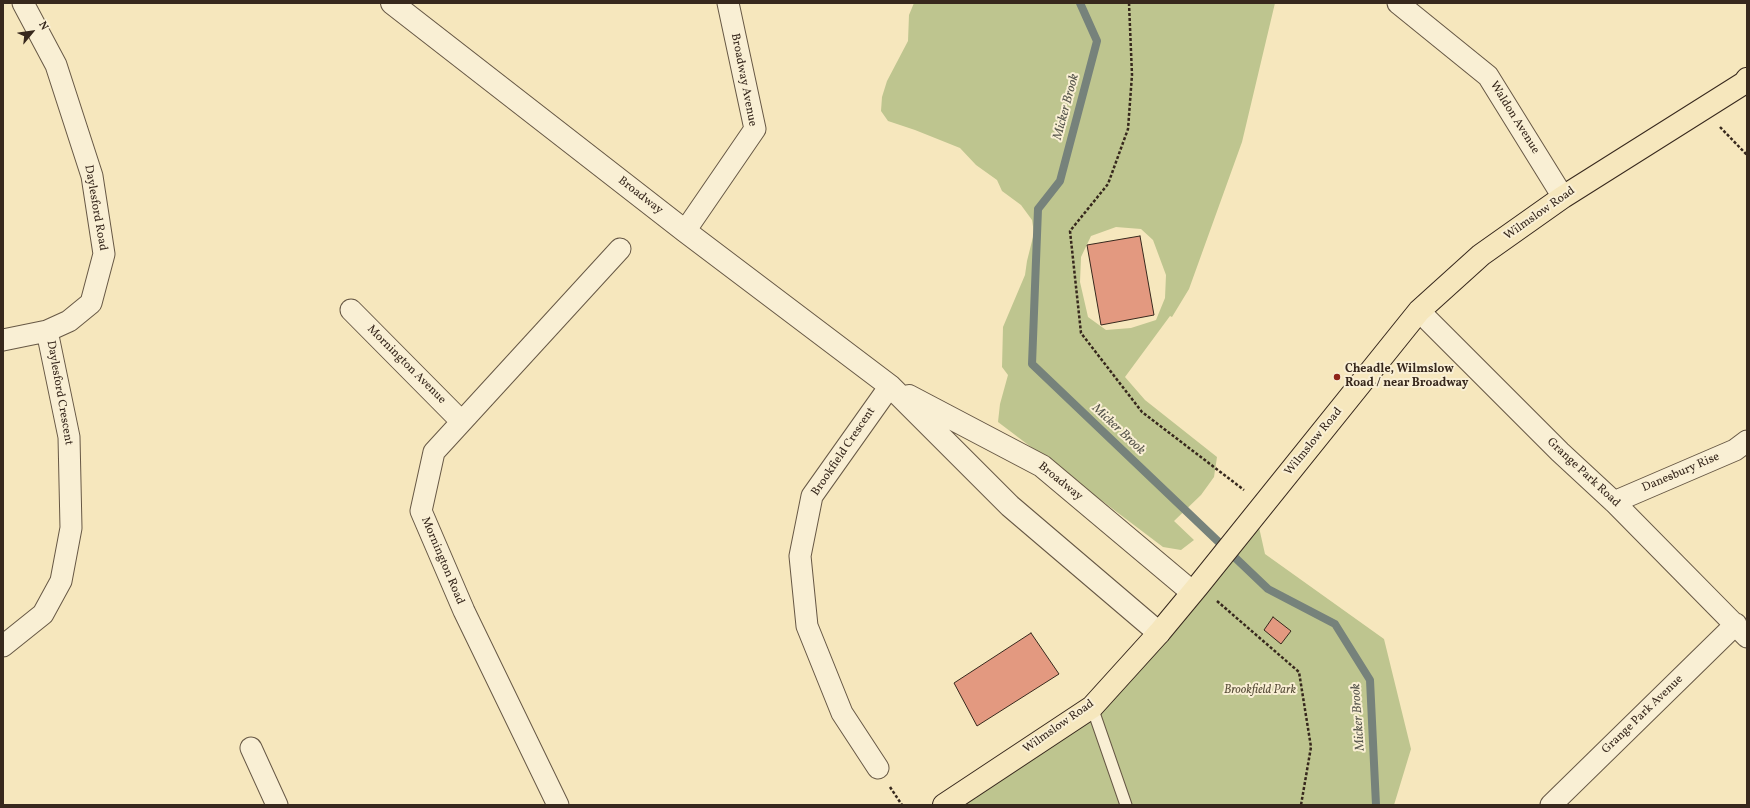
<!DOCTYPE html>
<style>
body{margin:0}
#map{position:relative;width:1750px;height:808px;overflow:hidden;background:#f6e7bd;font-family:Vollkorn,serif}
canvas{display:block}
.frame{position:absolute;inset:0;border:4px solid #37281d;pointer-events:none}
.north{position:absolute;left:12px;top:12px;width:40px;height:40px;-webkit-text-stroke:3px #f9efd4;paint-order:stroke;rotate:61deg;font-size:11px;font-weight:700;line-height:16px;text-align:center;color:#37281d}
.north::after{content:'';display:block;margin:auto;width:14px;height:18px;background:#37281d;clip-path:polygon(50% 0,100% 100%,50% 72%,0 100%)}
</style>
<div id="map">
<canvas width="1750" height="808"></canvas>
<div class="frame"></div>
<div class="north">N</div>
</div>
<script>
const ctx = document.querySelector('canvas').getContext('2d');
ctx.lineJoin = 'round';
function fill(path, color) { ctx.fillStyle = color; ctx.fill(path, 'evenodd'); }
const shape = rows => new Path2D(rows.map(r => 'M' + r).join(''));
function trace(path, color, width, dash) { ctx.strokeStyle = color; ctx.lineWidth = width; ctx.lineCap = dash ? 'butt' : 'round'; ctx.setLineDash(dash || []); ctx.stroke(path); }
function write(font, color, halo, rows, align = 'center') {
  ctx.font = font + ' Vollkorn,serif'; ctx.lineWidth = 4; ctx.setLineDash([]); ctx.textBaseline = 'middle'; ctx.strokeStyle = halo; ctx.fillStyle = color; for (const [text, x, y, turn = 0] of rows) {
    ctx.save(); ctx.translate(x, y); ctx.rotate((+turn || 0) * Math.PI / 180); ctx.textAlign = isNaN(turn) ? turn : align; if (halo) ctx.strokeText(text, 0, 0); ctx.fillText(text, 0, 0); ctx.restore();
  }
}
const green = shape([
 [914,3,1275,3,1242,142,1189,289,1172,317,1170,316,1125,377,1145,400,1217,457,1214,477,1201,495,1174,521,1194,540,1181,550,1163,547,998,422,1000,404,1008,375,1002,367,1003,327,1025,275,1027,261,1034,233,1032,220,1021,205,1002,191,997,180,976,165,960,148,915,130,888,121,881,111,882,97,887,81,908,41,909,15],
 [1116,227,1141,229,1153,240,1166,275,1165,298,1156,320,1131,328,1106,330,1088,317,1080,282,1081,257,1091,236],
 [1256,514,1265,554,1384,639,1411,749,1394,805,944,805,1092,707]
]);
const stream = shape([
 [1080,3,1097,41,1060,181,1038,209,1032,364,1268,589,1335,624,1370,680,1376,805]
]);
const building = shape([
 [1140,236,1154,315,1101,325,1087,245,1140,236],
 [1273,617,1291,631,1281,644,1264,630,1273,617],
 [1031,633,1059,674,977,726,954,683,1031,633]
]);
const path = shape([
 [1129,3,1132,75,1128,129,1108,184,1070,231,1081,333,1142,412,1244,490],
 [1720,127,1747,155],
 [1217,601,1299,672,1311,747,1301,805],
 [890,787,902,805]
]);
const service = shape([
 [1092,707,1126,805]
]);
const minor = shape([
 [1398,3,1488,76,1563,197],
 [685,231,755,129,728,3],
 [351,310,461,421],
 [1419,311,1560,452,1614,502,1747,637],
 [3,340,47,331,69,321,91,303,104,254,92,176,56,65,23,3],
 [1614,502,1735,450,1747,441],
 [3,646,43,614,61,581,71,528,69,437,47,331],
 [251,748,277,805],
 [878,768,842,713,807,626,800,556,812,496,890,386],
 [558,805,464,611,421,511,434,452,620,249],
 [1551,805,1736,624]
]);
const tertiary = shape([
 [392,3,685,231,890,386,1010,506,1159,633],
 [909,396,1042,466,1192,592]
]);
const primary = shape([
 [944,805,1092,707,1159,633,1198,586,1419,311,1481,255,1563,197,1744,83,1747,79]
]);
const markers = [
 [1337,377,4,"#8f2418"]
];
const streetNames = [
 ["Broadway Avenue",743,80,79],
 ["Waldon Avenue",1514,118,58],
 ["Broadway",640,196,38],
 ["Daylesford Road",95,208,80],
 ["Wilmslow Road",1540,214,-35],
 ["Mornington Avenue",406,365,45],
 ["Daylesford Crescent",59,393,80],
 ["Wilmslow Road",1314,442,-51],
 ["Brookfield Crescent",844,452,-56],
 ["Grange Park Road",1583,473,43],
 ["Danesbury Rise",1681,473,-23],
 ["Broadway",1060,482,39],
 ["Mornington Road",442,561,67],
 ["Grange Park Avenue",1643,715,-44],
 ["Wilmslow Road",1059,727,-35]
];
const poiNames = [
 ["Cheadle, Wilmslow",1345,370],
 ["Road / near Broadway",1345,384]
];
const parkNames = [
 ["Brookfield Park",1260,691]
];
const waterNames = [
 ["Micker Brook",1067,107,-75],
 ["Micker Brook",1118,430,43],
 ["Micker Brook",1359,717,-94]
];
fill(green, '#bec58f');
trace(stream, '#76827b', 8);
fill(building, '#e39980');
trace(building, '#37281d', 1);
trace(service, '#675845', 13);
trace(minor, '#675845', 23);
trace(tertiary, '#675845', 24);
trace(primary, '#37281d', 24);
trace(path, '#37281d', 2.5, [3, 2]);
trace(service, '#f9efd4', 11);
trace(minor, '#f9efd4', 21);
trace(tertiary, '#f9efd4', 22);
trace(primary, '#f6e7bd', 22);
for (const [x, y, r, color] of markers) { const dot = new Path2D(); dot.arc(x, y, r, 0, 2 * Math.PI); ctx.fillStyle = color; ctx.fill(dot); trace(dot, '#f9efd4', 1.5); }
write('12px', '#37281d', '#f9efd4', streetNames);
write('bold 12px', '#37281d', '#f9efd4', poiNames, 'left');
write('italic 12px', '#594f3a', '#f9efd4', parkNames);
write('italic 13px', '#56554c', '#f9efd4', waterNames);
</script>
